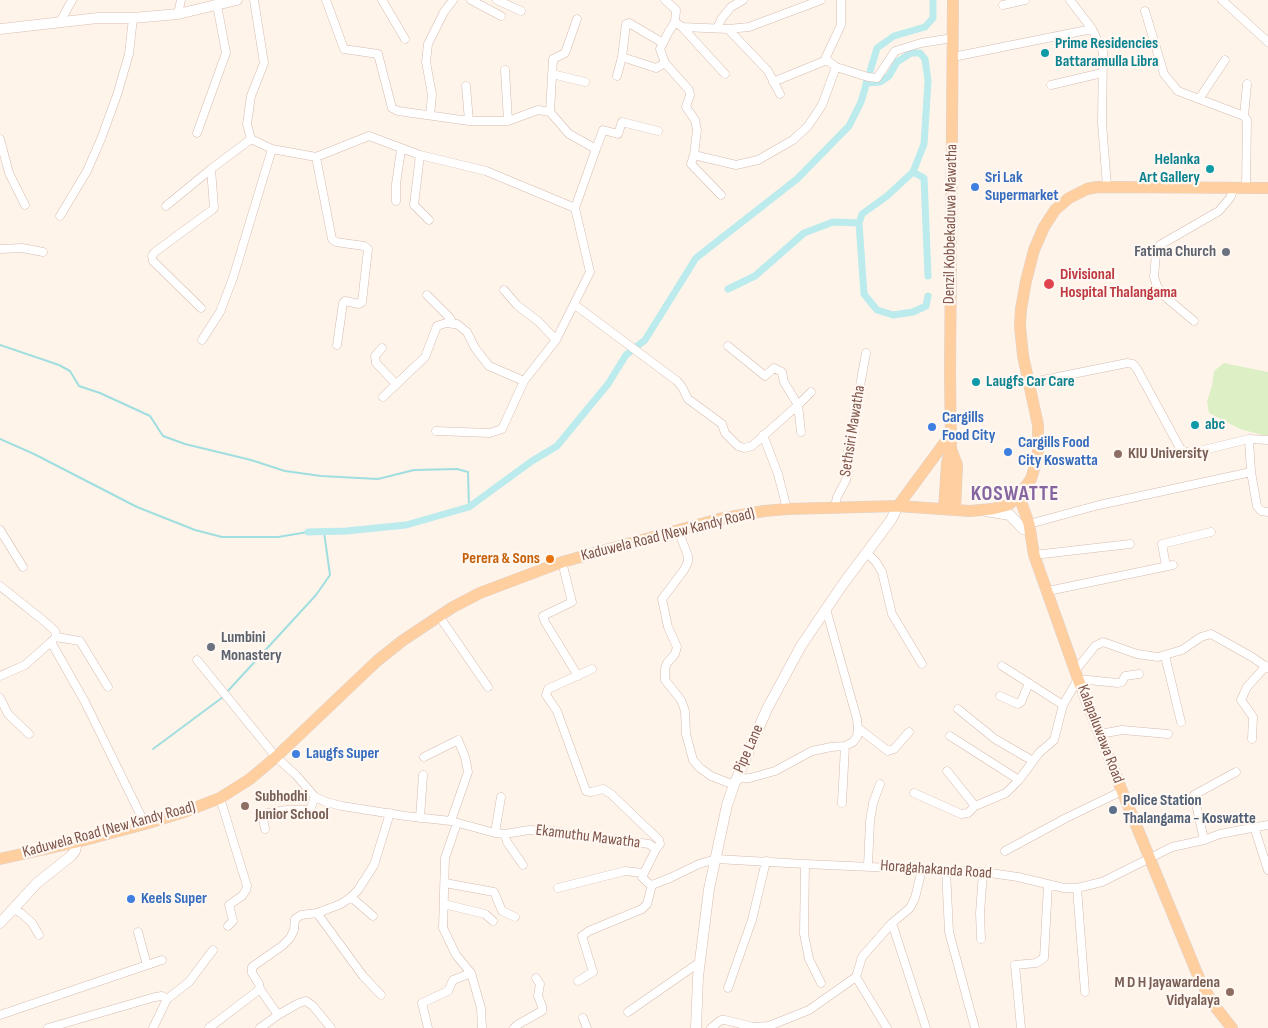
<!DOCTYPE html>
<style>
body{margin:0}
canvas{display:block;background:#fff4ea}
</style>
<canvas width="1268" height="1028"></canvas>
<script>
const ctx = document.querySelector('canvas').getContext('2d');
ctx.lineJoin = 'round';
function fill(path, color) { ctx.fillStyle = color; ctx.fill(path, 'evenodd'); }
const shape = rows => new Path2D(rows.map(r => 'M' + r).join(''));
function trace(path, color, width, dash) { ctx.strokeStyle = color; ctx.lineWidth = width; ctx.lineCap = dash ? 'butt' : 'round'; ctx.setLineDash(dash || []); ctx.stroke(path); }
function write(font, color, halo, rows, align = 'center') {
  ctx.font = font + ' "Sofia Sans Condensed",sans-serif'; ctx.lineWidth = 4.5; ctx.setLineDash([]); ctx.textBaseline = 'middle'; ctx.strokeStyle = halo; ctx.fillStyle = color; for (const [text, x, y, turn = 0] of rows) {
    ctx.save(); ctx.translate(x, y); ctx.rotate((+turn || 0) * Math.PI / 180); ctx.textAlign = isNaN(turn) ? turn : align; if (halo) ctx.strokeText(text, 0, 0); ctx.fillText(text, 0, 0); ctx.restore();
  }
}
const green = shape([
 [1224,363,1268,372,1268,435,1266,436,1240,429,1209,413,1207,402,1212,386,1214,371]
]);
const stream = shape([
 [0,345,59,365,70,371,79,386,100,393,150,416,163,436,185,444,251,460,285,471,321,476,378,479,414,470,457,469,468,472,469,507],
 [0,439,34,454,137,507,195,530,222,537,278,537,308,532],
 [226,693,316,595,330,575,324,532],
 [153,749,223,697]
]);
const canal = shape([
 [913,172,924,178,928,276],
 [859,223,864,294,877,310,893,315,913,312,926,306,928,296],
 [728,289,755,276,804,233,833,222,859,223,862,214,887,196,913,172,924,144,928,81,925,59,920,53,911,53,897,62,889,76,880,82,866,83],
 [308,532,346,531,406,525,469,507,532,461,557,446,608,384,626,355,645,340,696,258,797,179,849,126,861,102,877,48,894,36,925,27,933,18,933,0]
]);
const street = shape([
 [326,0,344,49,378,54,392,108,398,111,469,121,508,121,538,110,550,112,569,134,596,149,575,208,590,272,556,340,524,381,489,366,475,348,467,332,457,324,446,323,437,326,425,357,383,397],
 [382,0,405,39],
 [471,0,501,16],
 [497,0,521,11],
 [665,0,676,10,675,22],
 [841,0,841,25,826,57,827,60,836,67,868,77,877,78,895,51,921,43,953,38],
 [1070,0,1092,29,1103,52,1102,123,1107,186],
 [1222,0,1268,42],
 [1003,5,1025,0],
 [1145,11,1164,74,1178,91,1244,116,1247,120,1246,187],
 [178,14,181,0],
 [60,22,72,0],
 [682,27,725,74],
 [717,28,722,18,731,7,743,0],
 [728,29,768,71,780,94],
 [622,57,656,68,665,63],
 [953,57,1092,29],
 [505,70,508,121],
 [552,74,585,82],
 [617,76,622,57,626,24,629,23,663,43],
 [773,82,827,60],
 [1051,85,1102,73],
 [466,86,469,121],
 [1199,99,1225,60],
 [550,112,553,59,565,53,577,19],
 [430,115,432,95,426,62,428,44,444,12,453,0],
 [1244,116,1247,84],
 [197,133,226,53,217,5],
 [0,139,9,173,25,205],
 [251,139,272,149,316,157,369,136,420,155,486,171,575,208],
 [251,139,247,124,251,96,264,63,254,0],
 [596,149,603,130,618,134,622,122,658,131],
 [420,155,414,205,429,220],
 [694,155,736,165,758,160,793,140,808,126,822,105,836,67],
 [316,157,332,239,336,242,364,246,368,249,362,302,359,304,345,301,343,303,337,345],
 [721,195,691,164,694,155,697,130,695,120,686,107,690,95,689,90,665,63,660,49,668,33,675,22,682,27,728,29,749,27,821,0],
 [396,201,396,184,401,150],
 [166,206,211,169],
 [60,216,87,171,101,139,117,95,129,54,133,18],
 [0,249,22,248,43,252],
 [504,290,517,305,539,322,556,340],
 [427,295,450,318,453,324],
 [575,305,677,381,682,387,688,399,722,424,725,433,738,446,744,448,752,446,798,405,811,392],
 [201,308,153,261,152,256,155,252,212,210,214,208,211,169,251,139],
 [1194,321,1163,295,1157,286,1154,277,1156,253,1160,245,1219,211,1230,198,1234,188],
 [202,340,220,312,233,278,272,149],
 [728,346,765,376,774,368,782,372,784,382,798,405,801,432],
 [382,348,375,356,376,363,396,384],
 [1028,383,1127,363,1133,364,1137,369,1180,448,1184,451,1191,453,1249,439,1268,440],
 [436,431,490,433,502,429,524,381],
 [763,435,778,474,787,509],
 [1249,439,1251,472],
 [835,507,837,497,846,480,848,471,846,462,866,353],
 [1029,524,1099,505,1251,472,1257,506,1261,511,1268,512],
 [0,530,23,567],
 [678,530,688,556,688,562,684,570,662,599,668,627,677,647,675,654,667,663,665,669,665,680,681,700,685,711,686,734,693,760,700,768,711,776,734,785],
 [867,553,876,562,882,572,892,614,922,664],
 [1034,555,1130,544],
 [562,562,572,602,543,616,545,622,578,676],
 [1166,566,1162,544,1211,532],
 [0,586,44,621,55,631,56,637],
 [1048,591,1173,565],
 [826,609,857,719,858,728,888,751,894,749,909,732],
 [439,616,488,687],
 [1165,656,1181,722],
 [197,660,276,757,296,775,315,797,326,802,342,806,405,816,451,821,495,833,505,834,529,830,552,831,649,844,656,849,642,877,648,883,652,885,670,878,699,864,716,859,805,864,983,872,1018,877,1064,888,1077,888,1102,882,1172,847,1204,840,1220,834,1268,825],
 [1002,666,1063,705],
 [592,669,548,689,546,695,557,711,586,791,591,792,603,789,611,794,659,840,660,844,656,849],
 [1075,671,1095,646,1103,642,1137,654,1158,657,1182,650,1201,637,1211,634,1252,657,1268,668],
 [0,676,25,665,51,642],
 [108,687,80,641,56,637,51,642,85,702,145,824],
 [1000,696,1018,704,1021,702,1029,683],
 [0,698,8,714,29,734],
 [958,709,995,739,1033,761],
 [1100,734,1122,730,1168,734],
 [950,736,1019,780],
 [1252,739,1253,717,1241,700,1247,687,1266,666],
 [424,757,458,740,465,757,468,772,451,821],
 [947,771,975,806],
 [736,779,750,778,775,771,812,751,831,747,845,746,853,742,857,737,858,728],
 [914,793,961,814,968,813,975,806,1006,793,1019,780,1039,753,1054,740,1063,705,1078,679,1118,683,1122,682,1125,676,1139,674],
 [220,798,247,886,246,890,242,896,229,905,233,921,228,926],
 [842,803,845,746],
 [420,818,423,775],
 [457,823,445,858,443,928,456,955,471,973,481,1008,482,1028],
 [1254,827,1268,870],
 [265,829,262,814,287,810,310,810,315,797],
 [495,833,501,797],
 [505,834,507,842,523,865],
 [1204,840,1194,795,1236,772],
 [1005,851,1066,818,1122,791],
 [805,864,804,934,809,959,821,983],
 [868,866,870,821,873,803,880,784],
 [946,870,949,932,975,1028],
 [445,883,494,892,502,911,515,917],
 [558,888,625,871,643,873],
 [1077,888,1085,992],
 [351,897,373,916],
 [444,904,485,914,493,921],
 [13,909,21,913,32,923,39,935],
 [317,913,341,904,351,897,358,890,374,865,390,813],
 [892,923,926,1028],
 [138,932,147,965],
 [981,939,980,913,983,872],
 [856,977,887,1028],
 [578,981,593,972,582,936,589,931,642,909,647,904,652,885],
 [728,988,752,920,766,861],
 [260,989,278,1015],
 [628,1012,700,962],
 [0,1015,162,960],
 [583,1018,587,1028],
 [48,1028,155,997,162,996,167,999],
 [153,1028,167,999,189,982,213,950],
 [209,1028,260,989,259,984,252,973,252,967,282,946,290,938,294,930,295,919,301,915,317,913,363,976,381,995],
 [260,1028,278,1015,299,1003,306,1001,313,1006,331,1028],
 [428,1028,422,1003,448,991,453,980,471,973],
 [514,1028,517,1025,542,1011,542,1006,538,996,540,984,536,978],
 [711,1028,721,1020,725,1020,753,1027,769,1026,809,1010,856,977,862,957,892,923,910,908,915,898,922,869],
 [1021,1028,1015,965,1036,963,1044,958,1048,885]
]);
const secondary = shape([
 [0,29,98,18,133,18,178,14,237,0],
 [986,511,1010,515,1023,529],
 [0,923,37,883,71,856,75,851,77,842],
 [696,1028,698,977,709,889,727,805,734,785,767,709,801,646,843,584,891,520,898,506]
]);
const primary = shape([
 [951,449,957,465,955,510],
 [1019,496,1029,524,1034,555,1078,679,1122,791,1199,978,1213,1004,1232,1028],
 [898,506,951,434],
 [944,509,947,463,951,449,950,374,953,0],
 [0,859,77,842,145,824,184,812,220,798,250,779,276,757,377,661,402,641,453,607,480,593,562,562,719,519,764,511,787,509,898,506,970,511,992,509,1008,505,1019,496,1031,479,1038,456,1038,425,1023,356,1020,326,1021,309,1026,281,1034,250,1044,227,1055,210,1069,198,1087,189,1097,187,1268,188]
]);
const markers = [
 [1045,53,5,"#0f9aa8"],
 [1210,169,5,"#0f9aa8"],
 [975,187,5,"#3f7fe0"],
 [1226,252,5,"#6b7280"],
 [1049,284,6,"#e0444e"],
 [976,382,5,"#0f9aa8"],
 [1195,425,5,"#0f9aa8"],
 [932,427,5,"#3f7fe0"],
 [1008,452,5,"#3f7fe0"],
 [1118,454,5,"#8d6e63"],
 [550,559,5,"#e8710a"],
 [211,647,5,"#6b7280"],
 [296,754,5,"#3f7fe0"],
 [245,806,5,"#8d6e63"],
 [1113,810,5,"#5c6f8a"],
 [131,899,5,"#3f7fe0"],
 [1230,992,5,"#8d6e63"]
];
const cultureNames = [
 ["Prime Residencies",1055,44],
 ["Battaramulla Libra",1055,62],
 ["Helanka",1200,160,"right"],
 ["Art Gallery",1200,178,"right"],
 ["Laugfs Car Care",986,382],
 ["abc",1205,425]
];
const shopNames = [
 ["Sri Lak",985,178],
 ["Supermarket",985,196],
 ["Cargills",942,418],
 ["Food City",942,436],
 ["Cargills Food",1018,443],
 ["City Koswatta",1018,461],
 ["Laugfs Super",306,754],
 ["Keels Super",141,899]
];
const streetNames = [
 ["Denzil Kobbekaduwa Mawatha",951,224,-89],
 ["Sethsiri Mawatha",853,431,-81],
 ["Kaduwela Road (New Kandy Road)",668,535,-14],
 ["Kalapaluwawa Road",1100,734,69],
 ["Pipe Lane",749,749,-66],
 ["Kaduwela Road (New Kandy Road)",109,830,-15],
 ["Ekamuthu Mawatha",588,837,7],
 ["Horagahakanda Road",936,870,4]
];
const worshipNames = [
 ["Fatima Church",1216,252],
 ["Lumbini",221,638,"left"],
 ["Monastery",221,656,"left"]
];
const healthNames = [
 ["Divisional",1060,275],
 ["Hospital Thalangama",1060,293]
];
const educationNames = [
 ["KIU University",1128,454],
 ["Subhodhi",255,797],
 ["Junior School",255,815],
 ["M D H Jayawardena",1220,983,"right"],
 ["Vidyalaya",1220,1001,"right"]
];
const foodNames = [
 ["Perera & Sons",540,559]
];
const serviceNames = [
 ["Police Station",1123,801],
 ["Thalangama - Koswatte",1123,819]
];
const districtNames = [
 ["KOSWATTE",1015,495]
];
fill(green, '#dcefc5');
trace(stream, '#a0dedf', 2);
trace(canal, '#bbebec', 7);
trace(street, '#d5bbb0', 9);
trace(secondary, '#dbbcaf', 11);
trace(primary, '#ddd3d0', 12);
trace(street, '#fff', 8);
trace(secondary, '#fff', 10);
trace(primary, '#ffcfa0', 11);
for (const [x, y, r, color] of markers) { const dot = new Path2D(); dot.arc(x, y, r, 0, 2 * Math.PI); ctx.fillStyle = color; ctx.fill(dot); trace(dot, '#fff8f2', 2); }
write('bold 16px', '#0d838f', '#fff8f2', cultureNames, 'left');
write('bold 16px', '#366cbe', '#fff8f2', shopNames, 'left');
write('16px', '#7e5449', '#fff8f2', streetNames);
write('bold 16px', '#5b616d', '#fff8f2', worshipNames, 'right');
write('bold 16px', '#be3a42', '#fff8f2', healthNames, 'left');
write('bold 16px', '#785e54', '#fff8f2', educationNames, 'left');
write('bold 16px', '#c56008', '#fff8f2', foodNames, 'right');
write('bold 16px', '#4e5e75', '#fff8f2', serviceNames, 'left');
ctx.letterSpacing = '1px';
write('bold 21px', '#8465a0', '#fff8f2', districtNames);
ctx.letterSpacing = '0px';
</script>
